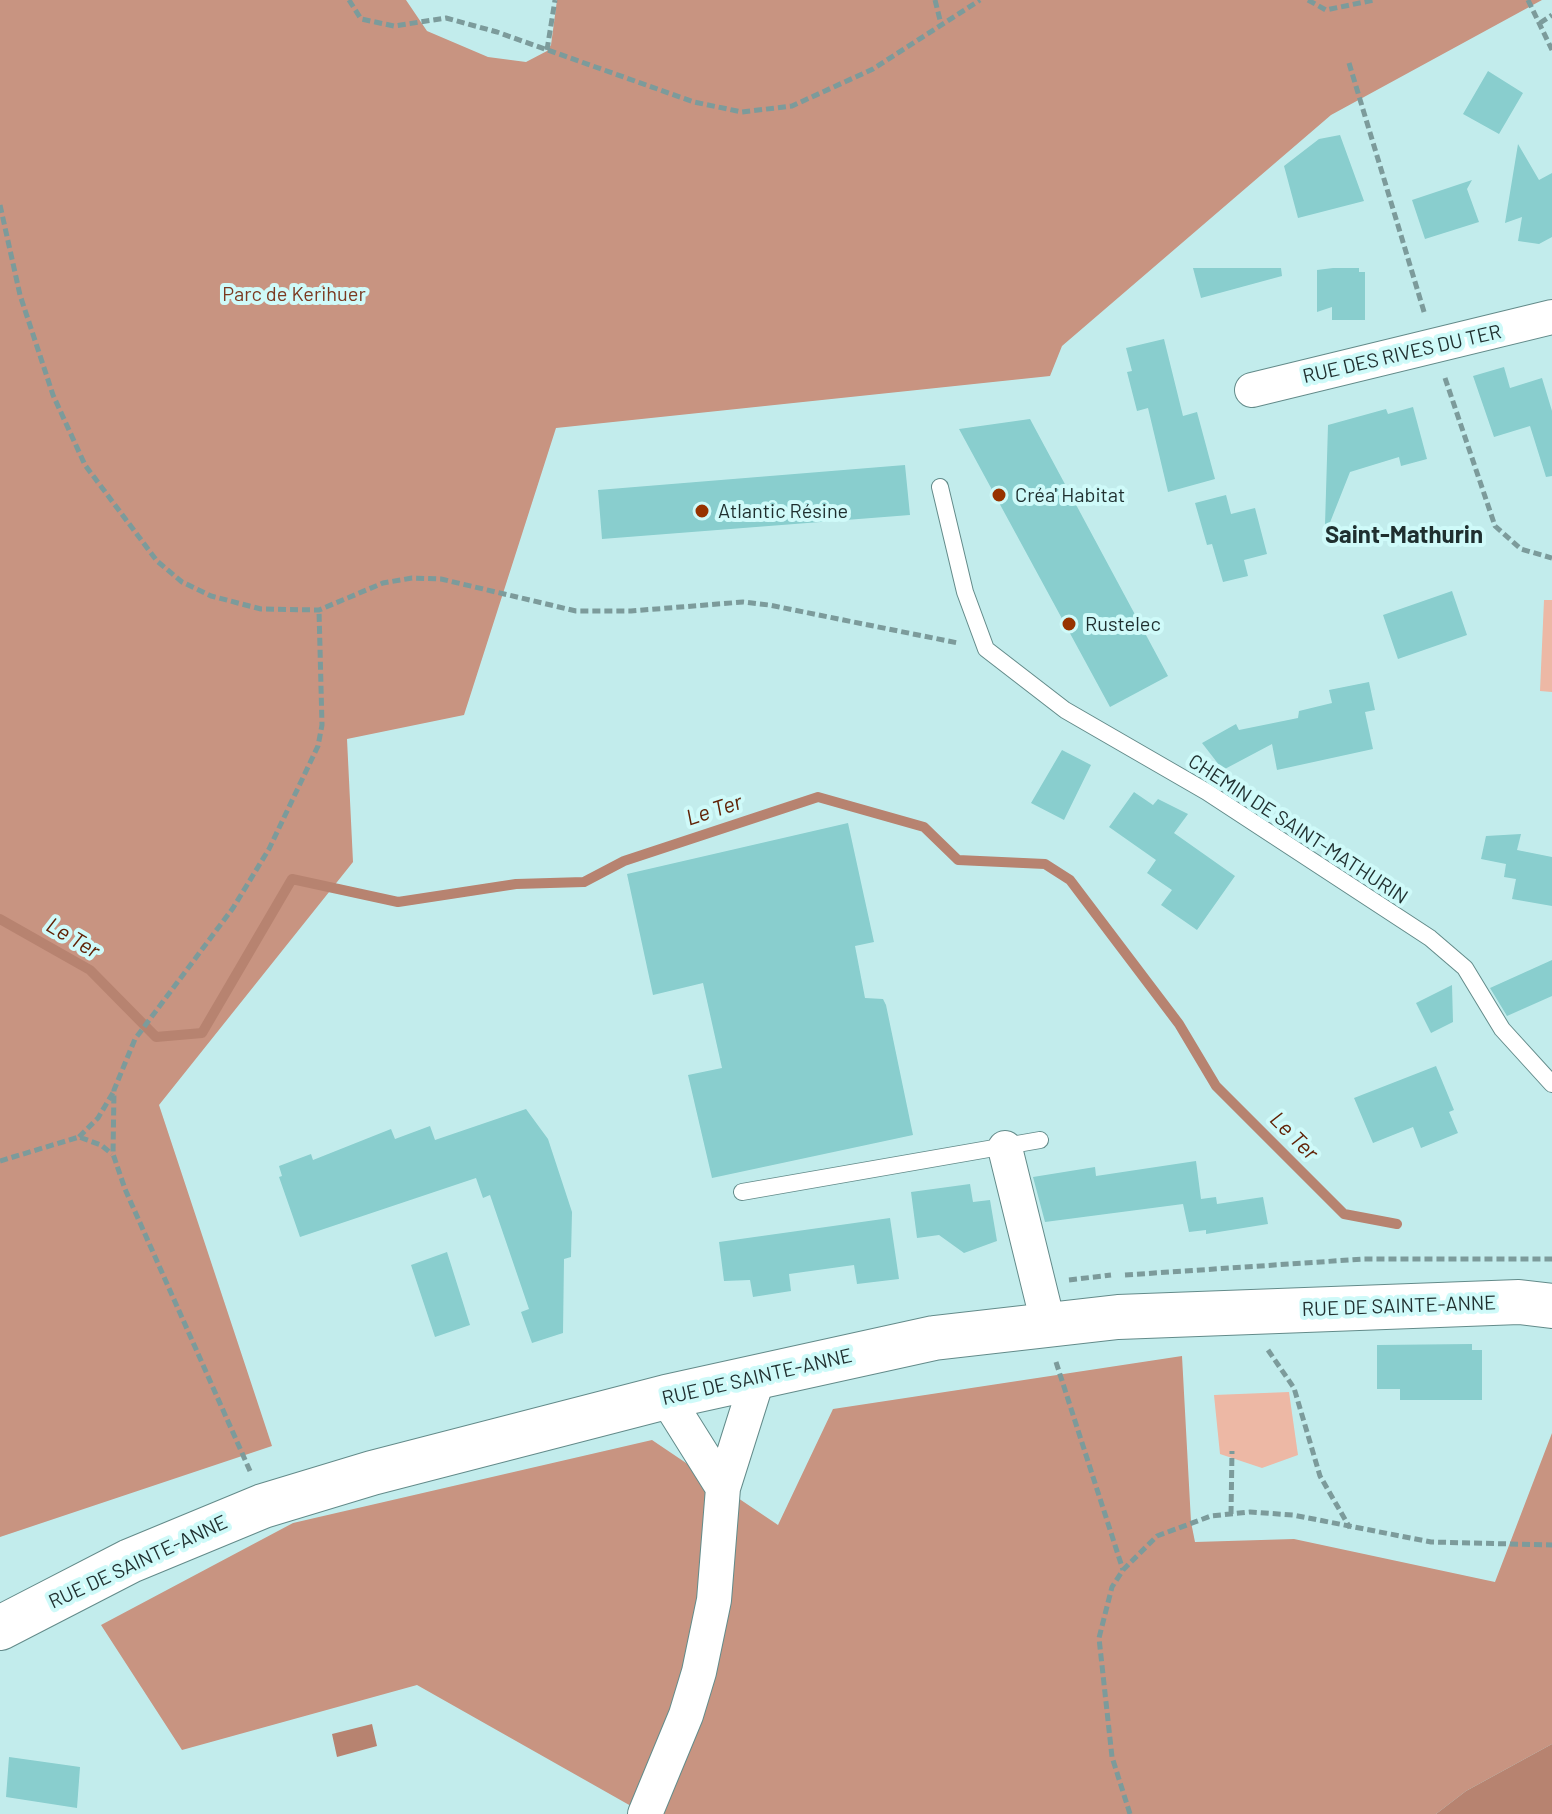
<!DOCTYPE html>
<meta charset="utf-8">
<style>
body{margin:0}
canvas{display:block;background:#c2ecec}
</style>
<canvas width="1552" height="1814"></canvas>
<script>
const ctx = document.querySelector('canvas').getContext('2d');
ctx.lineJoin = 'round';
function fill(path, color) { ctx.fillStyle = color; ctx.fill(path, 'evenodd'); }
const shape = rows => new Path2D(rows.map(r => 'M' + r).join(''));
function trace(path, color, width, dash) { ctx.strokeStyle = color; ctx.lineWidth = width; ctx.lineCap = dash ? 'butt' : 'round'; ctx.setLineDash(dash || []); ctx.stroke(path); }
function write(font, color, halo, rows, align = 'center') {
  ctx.font = font + ' Barlow,sans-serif'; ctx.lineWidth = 8; ctx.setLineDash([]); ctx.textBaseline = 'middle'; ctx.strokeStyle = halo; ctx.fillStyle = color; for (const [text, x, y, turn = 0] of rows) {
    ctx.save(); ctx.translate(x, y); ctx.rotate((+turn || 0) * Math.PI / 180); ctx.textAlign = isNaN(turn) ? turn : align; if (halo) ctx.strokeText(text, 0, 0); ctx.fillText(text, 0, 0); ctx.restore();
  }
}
const green = shape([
 [1544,600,1552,600,1552,692,1540,691],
 [1289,1392,1298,1455,1262,1468,1220,1454,1214,1395]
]);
const forest = shape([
 [0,0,406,0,427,31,488,57,526,62,547,51,551,45,557,0,1542,0,1331,115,1062,346,1050,376,556,428,464,715,347,739,353,862,159,1105,272,1446,0,1537],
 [1182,1356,1191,1522,1195,1542,1294,1539,1495,1582,1552,1433,1552,1744,1466,1791,1436,1814,628,1814,631,1806,417,1685,182,1750,101,1625,293,1523,652,1440,778,1525,833,1409]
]);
const water = shape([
 [372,1724,377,1746,337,1757,332,1734],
 [1552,1744,1552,1814,1436,1814,1466,1791]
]);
const stream = shape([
 [0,919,90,970,156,1037,202,1033,292,879,398,902,516,884,584,882,624,861,818,797,924,827,958,860,1045,864,1070,880,1179,1024,1216,1086,1344,1214,1397,1224]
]);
const building = shape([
 [1488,71,1523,93,1499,134,1463,114],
 [1340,135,1364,201,1298,218,1284,166,1319,139],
 [1518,144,1539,180,1552,173,1552,237,1539,244,1518,241,1522,217,1505,223],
 [1472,180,1467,189,1479,222,1425,239,1412,200],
 [1193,268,1281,268,1282,276,1201,298],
 [1333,268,1359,268,1359,272,1365,272,1365,320,1332,320,1332,307,1317,312,1317,270],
 [1164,339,1183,416,1197,412,1215,479,1168,492,1148,408,1137,411,1127,372,1132,371,1126,348],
 [1504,367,1510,388,1542,378,1552,411,1552,476,1546,477,1530,426,1494,437,1473,376],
 [1413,407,1427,459,1401,466,1399,457,1350,472,1329,525,1325,525,1328,425,1386,409,1388,414],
 [1030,419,1168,676,1110,707,959,429],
 [905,465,910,515,602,539,598,490],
 [1226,495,1231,514,1255,508,1267,554,1244,560,1248,576,1223,582,1212,544,1207,545,1195,503],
 [1452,591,1467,635,1398,659,1383,615],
 [1369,682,1375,710,1365,712,1373,749,1277,770,1272,744,1223,770,1202,743,1236,724,1239,730,1298,718,1299,711,1332,703,1329,690],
 [1062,750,1091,765,1064,820,1031,803],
 [1134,792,1153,805,1158,799,1188,814,1174,833,1235,876,1197,930,1161,905,1172,890,1147,873,1156,860,1109,827],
 [848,823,874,942,855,946,865,998,883,999,886,1005,913,1135,712,1178,688,1075,722,1068,703,983,653,995,627,874],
 [1521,834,1517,850,1552,857,1552,906,1512,899,1516,879,1504,877,1506,864,1481,859,1486,836],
 [1552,960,1552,996,1507,1016,1490,988],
 [1452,985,1453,1022,1431,1033,1416,1003],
 [1436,1066,1454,1110,1449,1112,1458,1133,1421,1148,1413,1127,1373,1143,1354,1098],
 [526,1109,548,1139,572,1212,571,1257,564,1259,563,1333,532,1343,521,1312,529,1309,490,1195,483,1198,476,1178,300,1237,279,1177,282,1176,279,1166,311,1154,313,1160,391,1129,395,1139,430,1126,435,1140],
 [1196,1161,1201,1199,1216,1197,1217,1204,1263,1197,1268,1224,1206,1234,1206,1230,1189,1232,1183,1204,1045,1222,1033,1177,1095,1167,1096,1176],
 [970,1184,973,1202,990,1200,997,1241,964,1253,939,1235,917,1238,911,1192],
 [890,1218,899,1279,857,1284,854,1265,789,1274,791,1291,753,1297,750,1280,724,1281,719,1242],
 [447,1252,470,1325,435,1337,411,1265],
 [1472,1344,1472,1350,1482,1350,1482,1400,1400,1400,1400,1389,1377,1389,1377,1345],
 [9,1757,80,1767,77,1808,6,1797]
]);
const path = shape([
 [349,0,361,19,394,26,446,18,497,32,694,102,742,112,792,106,873,69,980,0],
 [935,0,941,24],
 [1308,0,1326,10,1374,0],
 [1528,0,1552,50],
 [1540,23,1552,15],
 [547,50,555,0],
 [1349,63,1425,315],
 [0,205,20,295,53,395,85,465,157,561,182,582,211,596,261,609,319,610,383,583,412,578,441,579,576,611,631,611,743,602,769,605,958,643],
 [1445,378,1495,526,1521,549,1552,558],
 [79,1137,98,1118,114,1091],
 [0,1161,79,1137,101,1145,112,1154],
 [1125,1275,1364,1259,1552,1259],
 [1069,1280,1111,1275],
 [1268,1350,1294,1388,1320,1476,1350,1528],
 [1056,1362,1123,1570],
 [250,1471,125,1189,113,1154,114,1090,135,1039,233,908,269,849,318,746,322,725,319,610],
 [1231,1514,1232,1451],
 [1130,1814,1112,1757,1099,1638,1112,1587,1123,1570,1157,1536,1211,1516,1250,1512,1293,1515,1431,1542,1552,1545]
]);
const lane = shape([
 [940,487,965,592,986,649,1065,710,1207,792,1430,938,1465,968,1502,1029,1552,1084],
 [742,1192,1040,1140]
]);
const street = shape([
 [1252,390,1552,317],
 [1005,1148,1048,1323],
 [666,1397,723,1488],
 [645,1814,686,1715,699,1672,714,1600,723,1488,758,1377]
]);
const secondary = shape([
 [0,1628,130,1561,263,1506,372,1473,666,1397,934,1338,1118,1317,1519,1302,1552,1306]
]);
const markers = [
 [999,495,8,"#973300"],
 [702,511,8,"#973300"],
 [1069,624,8,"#973300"]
];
const parkNames = [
 ["Parc de Kerihuer",294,294]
];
const streetNames = [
 ["RUE DES RIVES DU TER",1402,354,-13],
 ["CHEMIN DE SAINT-MATHURIN",1298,829,33],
 ["RUE DE SAINTE-ANNE",1399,1306,-2],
 ["RUE DE SAINTE-ANNE",757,1377,-13],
 ["RUE DE SAINTE-ANNE",138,1562,-25]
];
const poiNames = [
 ["Créa' Habitat",1015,495],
 ["Atlantic Résine",718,511],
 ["Rustelec",1085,624]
];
const waterNames = [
 ["Le Ter",714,810,-18],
 ["Le Ter",73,938,31],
 ["Le Ter",1294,1136,45]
];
const quarterNames = [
 ["Saint-Mathurin",1404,535]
];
fill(green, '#edb8a5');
fill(forest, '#c89481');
fill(water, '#b78370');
trace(stream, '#b78370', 10);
fill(building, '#89cece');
trace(lane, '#638b8a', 18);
trace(street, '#638b8a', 36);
trace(secondary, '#638b8a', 46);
trace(path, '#7c9b9b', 5, [8, 4]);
trace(lane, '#fff', 16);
trace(street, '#fff', 34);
trace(secondary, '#fff', 44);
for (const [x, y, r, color] of markers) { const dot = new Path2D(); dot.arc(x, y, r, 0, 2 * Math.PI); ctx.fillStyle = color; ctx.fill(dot); trace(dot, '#cffaf9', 3); }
write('20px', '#7b3920', '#cffaf9', parkNames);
write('20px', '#1f2f2f', '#cffaf9', streetNames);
write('20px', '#1f2f2f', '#cffaf9', poiNames, 'left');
write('italic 22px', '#612105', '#cffaf9', waterNames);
write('bold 24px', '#1f2f2f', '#cffaf9', quarterNames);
</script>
